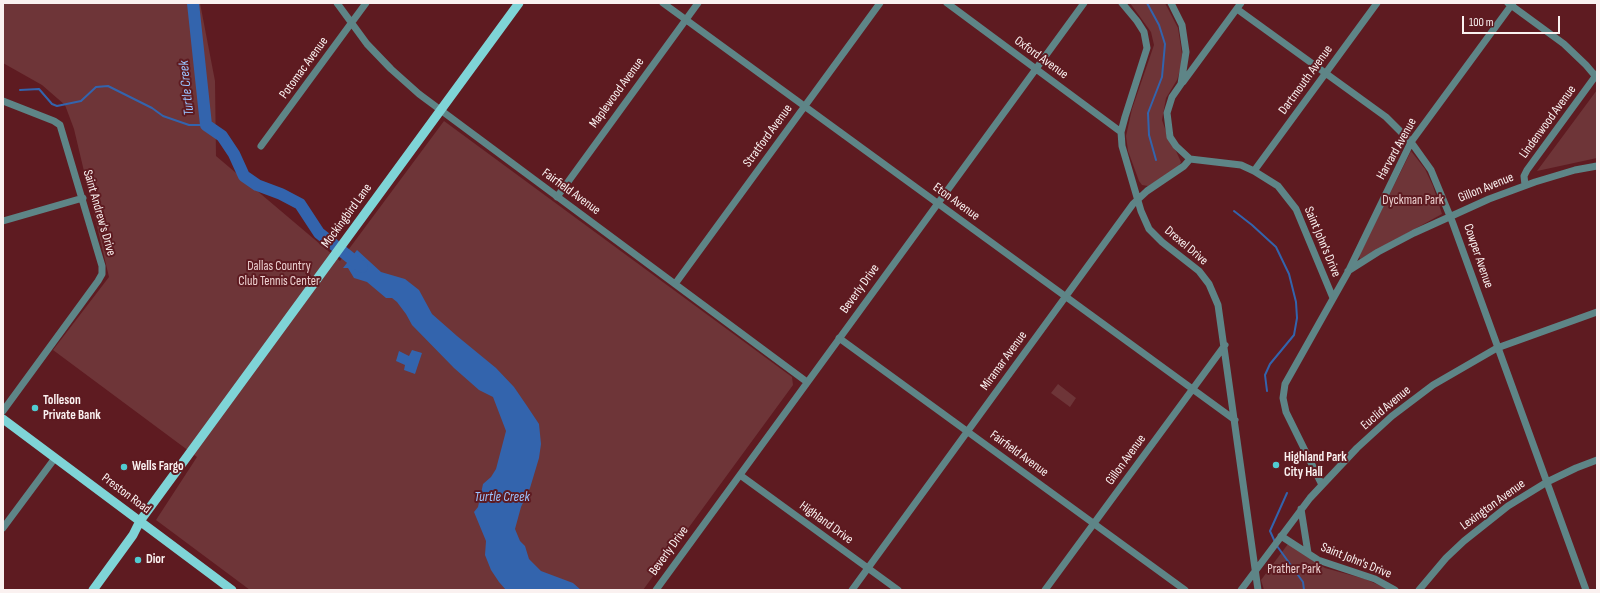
<!DOCTYPE html>
<style>
body{margin:0}
#map{position:relative;width:1600px;height:593px;overflow:hidden;background:#5e1b21;font-family:"Sofia Sans Condensed",sans-serif}
canvas{display:block}
.frame{position:absolute;inset:0;border:4px solid #faf1f0;pointer-events:none}
.scale{position:absolute;left:1462px;top:16px;width:98px;height:18px;box-sizing:border-box;border:2px solid #faf1f0;border-top:0;padding-left:5px;font-size:12px;line-height:14px;white-space:nowrap;color:#faf1f0;-webkit-text-stroke:3px #5e1b21;paint-order:stroke}
</style>
<div id="map">
<canvas width="1600" height="593"></canvas>
<div class="frame"></div>
<div class="scale">100 m</div>
</div>
<script>
const ctx = document.querySelector('canvas').getContext('2d');
ctx.lineJoin = 'round';
function fill(path, color) { ctx.fillStyle = color; ctx.fill(path, 'evenodd'); }
const shape = rows => new Path2D(rows.map(r => 'M' + r).join(''));
function trace(path, color, width, dash) { ctx.strokeStyle = color; ctx.lineWidth = width; ctx.lineCap = dash ? 'butt' : 'round'; ctx.setLineDash(dash || []); ctx.stroke(path); }
function write(font, color, halo, rows, align = 'center') {
  ctx.font = font + ' "Sofia Sans Condensed",sans-serif'; ctx.lineWidth = 4; ctx.setLineDash([]); ctx.textBaseline = 'middle'; ctx.strokeStyle = halo; ctx.fillStyle = color; for (const [text, x, y, turn = 0] of rows) {
    ctx.save(); ctx.translate(x, y); ctx.rotate((+turn || 0) * Math.PI / 180); ctx.textAlign = isNaN(turn) ? turn : align; if (halo) ctx.strokeText(text, 0, 0); ctx.fillText(text, 0, 0); ctx.restore();
  }
}
const green = shape([
 [3,3,200,3,215,81,216,156,340,261,444,121,792,377,793,385,643,590,250,590,156,520,197,457,53,350,109,277,74,129,65,105,42,85,3,63],
 [1130,3,1165,3,1178,28,1182,54,1181,67,1177,80,1166,98,1162,120,1170,143,1176,151,1181,162,1179,166,1164,177,1148,186,1142,185,1139,181,1128,151,1126,136,1132,109,1154,45,1151,32],
 [1597,90,1597,158,1537,171],
 [1411,151,1425,169,1433,186,1442,214,1360,259,1359,256],
 [1058,384,1076,398,1070,407,1051,393],
 [1291,540,1312,560,1325,568,1365,579,1390,590,1264,590,1261,580]
]);
const water = shape([
 [357,250,381,272,405,279,419,290,432,314,457,336,496,368,514,387,527,406,539,424,541,444,539,458,530,488,521,507,515,529,520,541,525,546,529,559,541,571,573,583,581,590,506,590,499,582,491,570,485,555,486,541,474,512,478,507,483,484,491,477,496,469,506,431,493,397,479,390,454,368,412,325,406,314,397,302,392,298,386,298,367,282,354,278,348,268,343,268],
 [412,350,422,353,415,374,404,370,405,365,396,361,399,351,409,356]
]);
const stream = shape([
 [1147,3,1159,25,1165,44,1162,77,1148,113,1149,135,1156,160],
 [20,90,39,89,52,104,57,106,81,101,96,87,108,86,152,108,163,116,189,125,206,125],
 [1234,211,1252,225,1276,247,1289,274,1296,302,1297,318,1294,335,1270,364,1265,375,1267,391],
 [1275,542,1270,531,1287,493],
 [1277,546,1303,582,1304,590]
]);
const river = shape([
 [193,3,206,125,222,136,234,154,244,176,257,185,281,194,300,204,319,233,362,267]
]);
const minor = shape([
 [337,3,367,44,391,69,419,94,807,382],
 [663,3,1235,420],
 [947,3,1121,132],
 [1122,3,1137,21,1144,32,1147,48,1125,117,1121,132,1122,146,1141,211,1149,229,1162,242,1199,271,1209,284,1218,305,1258,590],
 [1171,3,1182,25,1186,52,1181,84,1172,97,1167,113,1170,137,1176,146,1190,159,1241,165,1254,171,1278,186,1296,209,1333,298],
 [1508,3,1564,44,1586,65,1597,78],
 [1237,9,1386,117,1411,142,1431,170,1452,221,1586,590],
 [1183,82,1241,3],
 [3,101,54,121,60,125,102,266,102,274,98,281,3,411],
 [261,146,366,3],
 [1254,171,1377,3],
 [1525,185,1524,176,1527,170,1597,74],
 [557,197,698,3],
 [3,221,83,198],
 [1348,271,1378,252,1414,233,1489,199,1535,182,1575,170,1597,166],
 [675,284,880,3],
 [839,338,1185,590],
 [740,475,898,590],
 [1322,485,1286,412,1283,398,1285,384,1348,272,1411,142,1513,3],
 [1301,509,1308,553],
 [3,528,55,458],
 [1281,536,1318,560,1375,579,1395,590],
 [656,590,1084,3],
 [852,590,1133,204,1147,191,1184,166,1190,159],
 [1045,590,1225,345],
 [1241,590,1310,498,1357,448,1392,416,1433,385,1497,348,1597,312],
 [1419,590,1446,558,1464,541,1508,506,1547,482,1576,468,1597,460]
]);
const major = shape([
 [3,419,232,590],
 [93,590,133,535,140,521,519,3]
]);
const markers = [
 [35,408,4,"#51ccd1"],
 [1276,465,4,"#51ccd1"],
 [124,467,4,"#51ccd1"],
 [138,560,4,"#51ccd1"]
];
const streetNames = [
 ["Oxford Avenue",1041,58,36],
 ["Potomac Avenue",304,68,-54],
 ["Dartmouth Avenue",1306,80,-54],
 ["Maplewood Avenue",617,93,-54],
 ["Lindenwood Avenue",1548,122,-54],
 ["Stratford Avenue",768,136,-54],
 ["Harvard Avenue",1397,149,-61],
 ["Gillon Avenue",1486,188,-22],
 ["Fairfield Avenue",571,192,36],
 ["Eton Avenue",956,202,36],
 ["Saint Andrew's Drive",99,213,74],
 ["Mockingbird Lane",347,216,-54],
 ["Saint John's Drive",1322,242,67],
 ["Drexel Drive",1186,246,40],
 ["Cowper Avenue",1478,256,71],
 ["Beverly Drive",860,289,-54],
 ["Miramar Avenue",1004,361,-54],
 ["Euclid Avenue",1386,408,-40],
 ["Fairfield Avenue",1019,454,36],
 ["Gillon Avenue",1126,460,-54],
 ["Preston Road",126,494,37],
 ["Lexington Avenue",1493,505,-36],
 ["Highland Drive",826,523,36],
 ["Beverly Drive",669,551,-54],
 ["Saint John's Drive",1356,561,22]
];
const parkNames = [
 ["Dyckman Park",1413,201],
 ["Dallas Country",279,267],
 ["Club Tennis Center",279,282],
 ["Prather Park",1294,570]
];
const poiNames = [
 ["Tolleson",43,401],
 ["Private Bank",43,416],
 ["Highland Park",1284,458],
 ["City Hall",1284,473],
 ["Wells Fargo",132,467],
 ["Dior",146,560]
];
const waterNames = [
 ["Turtle Creek",187,88,-96],
 ["Turtle Creek",502,497]
];
fill(green, '#6e3538');
fill(water, '#3364ad');
trace(stream, '#3364ad', 2);
trace(river, '#3364ad', 12);
trace(minor, '#5e8587', 7);
trace(major, '#7fd4d7', 9);
for (const [x, y, r, color] of markers) { const dot = new Path2D(); dot.arc(x, y, r, 0, 2 * Math.PI); ctx.fillStyle = color; ctx.fill(dot); trace(dot, '#5e1b21', 1.5); }
write('13px', '#faf1f0', '#5e1b21', streetNames);
write('13px', '#edd1d1', '#5e1b21', parkNames);
write('bold 13px', '#faf1f0', '#5e1b21', poiNames, 'left');
write('italic 14px', '#9ac2fe', '#5e1b21', waterNames);
</script>
